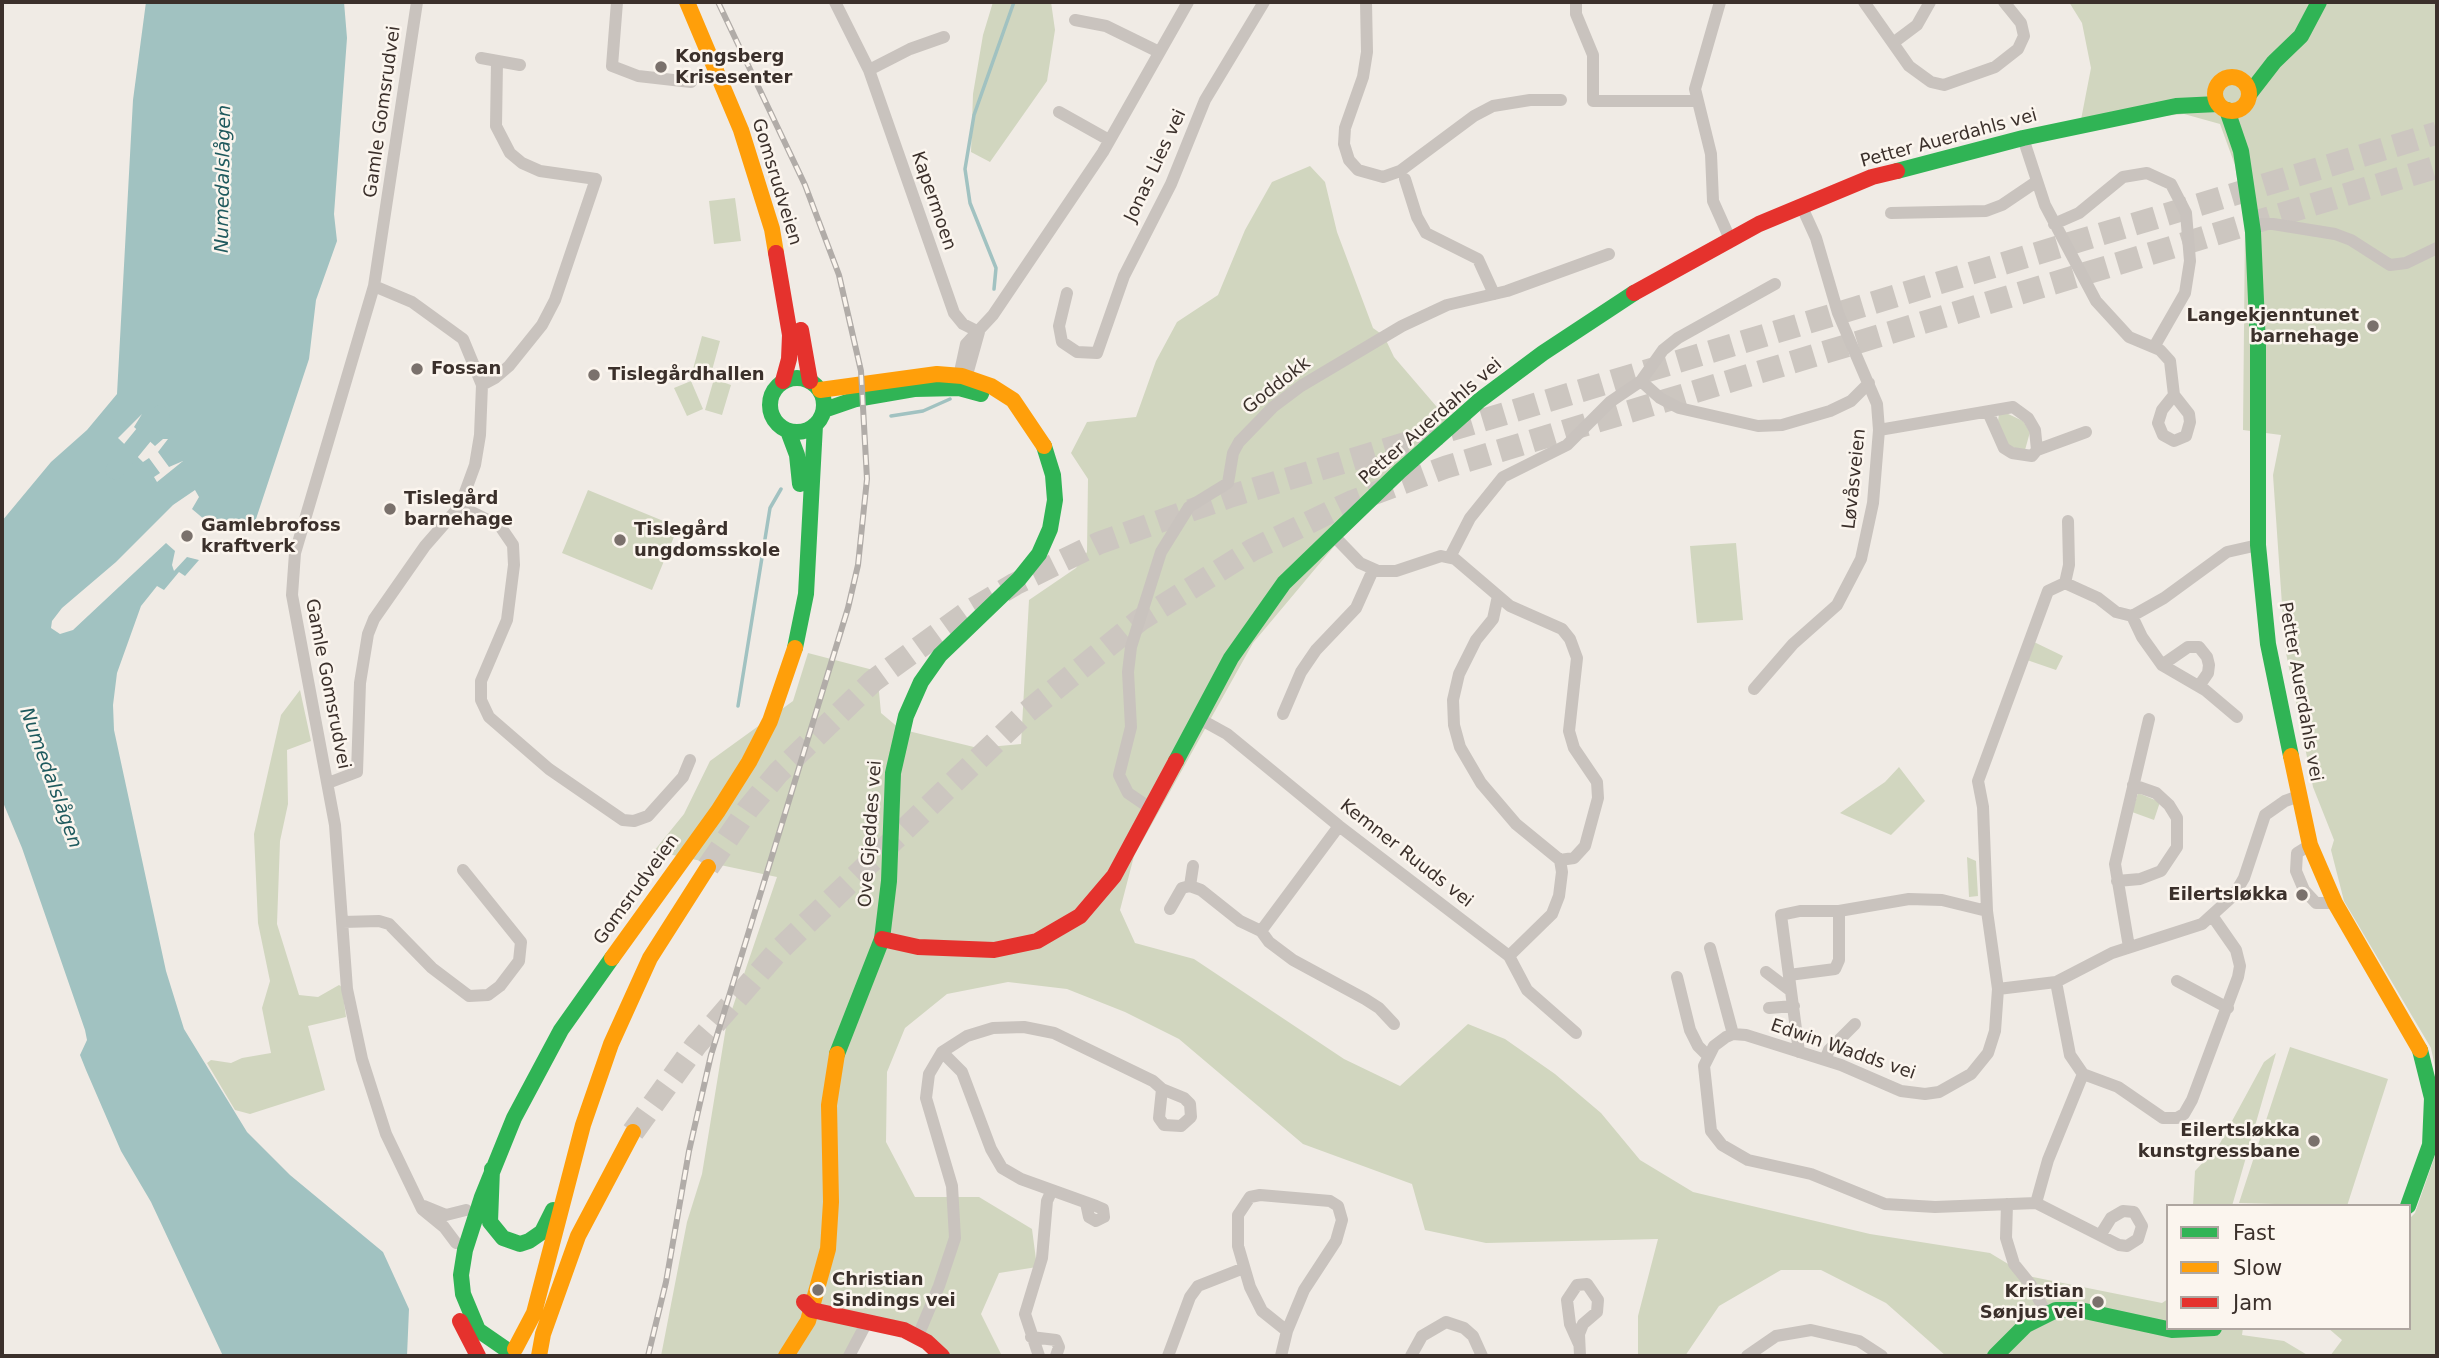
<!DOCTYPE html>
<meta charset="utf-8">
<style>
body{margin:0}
#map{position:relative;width:2439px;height:1358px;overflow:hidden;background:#f0ebe5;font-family:"DejaVu Sans",sans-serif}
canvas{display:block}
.frame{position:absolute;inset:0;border:4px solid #3b302b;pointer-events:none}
.legend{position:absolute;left:2166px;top:1204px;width:245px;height:126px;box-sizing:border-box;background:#fbf5ee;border:2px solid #aea6a0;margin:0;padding:9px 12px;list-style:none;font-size:21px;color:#3b302b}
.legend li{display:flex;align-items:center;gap:14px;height:35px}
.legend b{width:35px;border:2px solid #aea6a0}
</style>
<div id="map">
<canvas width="2439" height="1358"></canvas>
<div class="frame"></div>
<ul class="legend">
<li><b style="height:9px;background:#30b455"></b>Fast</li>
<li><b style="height:9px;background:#ff9f0a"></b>Slow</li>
<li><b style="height:9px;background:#e5322d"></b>Jam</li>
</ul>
</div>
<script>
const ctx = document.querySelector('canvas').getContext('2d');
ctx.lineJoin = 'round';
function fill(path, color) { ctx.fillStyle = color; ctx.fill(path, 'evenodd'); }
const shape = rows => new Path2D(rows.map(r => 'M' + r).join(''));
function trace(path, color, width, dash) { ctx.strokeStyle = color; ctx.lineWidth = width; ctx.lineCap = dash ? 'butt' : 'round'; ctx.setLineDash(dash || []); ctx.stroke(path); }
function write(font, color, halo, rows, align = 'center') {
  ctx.font = font + ' "DejaVu Sans",sans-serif'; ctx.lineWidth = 5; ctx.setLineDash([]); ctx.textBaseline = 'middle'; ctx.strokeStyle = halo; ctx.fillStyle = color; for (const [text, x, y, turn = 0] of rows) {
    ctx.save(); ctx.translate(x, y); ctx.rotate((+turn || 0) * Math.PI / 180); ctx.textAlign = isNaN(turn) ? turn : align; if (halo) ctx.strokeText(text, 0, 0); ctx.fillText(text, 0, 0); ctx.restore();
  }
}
const green = shape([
 [993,2,1051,2,1055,30,1047,81,990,162,971,152,973,94,983,35],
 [2069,2,2437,2,2437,1077,2431,1048,2344,901,2331,850,2334,840,2313,787,2285,648,2273,475,2281,435,2243,430,2245,227,2235,165,2220,124,2184,114,2123,120,2079,130,2091,68,2082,23],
 [1310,166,1325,182,1337,232,1373,328,1384,336,1394,357,1454,427,1367,507,1253,643,1134,856,1120,910,1135,943,1194,959,1344,1059,1400,1086,1468,1024,1505,1039,1555,1074,1601,1113,1640,1160,1693,1192,1870,1234,1990,1253,2028,1276,2162,1303,2168,1299,2168,1328,2243,1328,2242,1335,2284,1341,2309,1356,1946,1356,1886,1303,1821,1270,1781,1270,1719,1306,1685,1356,1638,1356,1638,1316,1658,1239,1486,1243,1425,1230,1412,1184,1303,1144,1179,1039,1125,1012,1067,989,1008,982,947,994,905,1028,887,1072,886,1142,915,1197,979,1197,1032,1229,1037,1267,999,1273,981,1314,1002,1356,931,1356,913,1339,866,1324,853,1356,661,1356,687,1222,702,1174,726,1027,777,877,654,851,684,814,710,761,793,701,808,653,877,671,881,713,900,729,978,748,1021,744,1029,600,1076,568,1087,552,1088,479,1071,453,1087,422,1136,417,1156,361,1177,322,1218,295,1245,230,1272,182],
 [735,198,741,241,714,244,709,201],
 [702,336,720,341,711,374,693,369],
 [714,379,731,385,722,415,705,410],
 [691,381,703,409,687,416,674,388],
 [2004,412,2023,421,2030,432,2025,450,2006,446,1998,421,1999,414],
 [588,490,678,527,652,590,562,553],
 [1736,543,1743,620,1697,623,1690,546],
 [2034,642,2063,656,2056,670,2027,660],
 [300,690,311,741,287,750,288,804,280,841,277,924,299,995,318,997,339,985,342,987,346,1017,308,1026,325,1090,250,1114,235,1110,207,1063,211,1060,231,1063,242,1058,271,1053,262,1008,270,981,258,923,254,834,281,715],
 [1899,767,1925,801,1891,835,1840,813,1885,782],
 [2138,793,2160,802,2154,820,2132,812],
 [1967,857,1976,861,1978,896,1969,897],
 [2290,1047,2388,1079,2347,1206,2239,1203],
 [2276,1053,2232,1206,2193,1206,2195,1171,2219,1145,2264,1062],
 [2437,1150,2437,1356,2330,1356,2342,1340,2328,1328,2409,1328,2409,1219,2415,1213]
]);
const water = shape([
 [146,2,344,2,347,38,334,214,337,241,316,300,309,359,253,528,211,524,210,516,205,520,192,509,199,497,195,490,173,505,116,562,62,608,52,621,51,628,60,634,73,630,166,543,175,551,172,565,174,571,187,557,199,560,185,576,179,572,164,590,157,586,141,606,117,673,113,705,114,730,166,971,184,1029,247,1132,290,1175,383,1252,409,1309,407,1356,223,1356,151,1202,121,1151,86,1070,80,1055,87,1040,85,1030,22,848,2,800,2,521,51,462,87,430,117,394,133,100],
 [142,414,134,427,155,446,163,439,168,439,158,452,169,467,183,461,157,482,154,477,160,473,149,458,143,462,118,438]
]);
const stream = shape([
 [994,289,996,268,970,203,965,169,974,115,1014,2],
 [891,416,923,411,950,399],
 [738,706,770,508,781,489]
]);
const river = shape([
 [115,470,160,415]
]);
const highwayTunnel = shape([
 [708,867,748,809,778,773,873,681,968,612,1015,584,1099,543,1231,496,2437,133],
 [633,1132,696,1045,778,951,1027,712,1140,620,1252,550,1351,502,1446,467,2437,167]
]);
const street = shape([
 [417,2,374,286,295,553,292,595,335,825,347,989,362,1059,386,1134,422,1209,444,1227,456,1243],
 [617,2,612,66,638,76,691,82],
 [835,2,869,70,954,313,963,324,979,332],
 [1366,2,1367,52,1363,77,1345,128,1344,144,1349,160,1358,170,1383,177,1400,171,1474,116,1493,106,1530,100,1561,100],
 [1576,2,1576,14,1593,55,1593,101,1696,101],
 [1720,2,1695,89,1711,154,1713,201,1730,239],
 [1864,2,1909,66,1931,82,1944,85,1995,67,2018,49,2024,36,2021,23,2004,2],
 [1075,20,1106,26,1157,51],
 [1893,43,1917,25,1930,2],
 [481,58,520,65],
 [869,70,910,49,944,37],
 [1059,112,1109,140],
 [2023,138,2045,205,2096,301,2129,337,2160,350,2170,361,2174,395,2162,410,2158,423,2163,435,2174,441,2186,436,2190,422,2189,414,2174,395],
 [1405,179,1417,217,1426,233,1478,259,1494,294],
 [1891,213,1986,211,2002,205,2036,182],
 [2054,224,2079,213,2123,177,2147,173,2171,184,2186,213,2190,261,2185,293,2154,347],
 [2252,224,2273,224,2335,234,2351,240,2390,265,2406,263,2437,248],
 [1067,293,1059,326,1062,342,1077,352,1097,353,1124,276,1171,184,1205,100,1264,2],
 [958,381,966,344,993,315,1103,152,1188,2],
 [1641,381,1660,398,1679,408,1758,426,1782,425,1830,411,1851,401,1869,383],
 [965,382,979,332],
 [482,385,495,378,509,366,542,325,555,300,596,179,540,171,522,163,510,153,496,126,497,62],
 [1879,430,2013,407,2028,418,2035,430,2037,450,2032,456,2012,453,2004,448,1988,412],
 [2037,450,2086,432],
 [460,506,500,526,513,545,514,565,507,620,481,681,481,700,489,717,549,769,623,820,634,821,648,816,683,777,690,760],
 [1333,535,1360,563,1378,571,1396,571,1441,556,1455,559,1510,606,1562,629,1570,639,1577,658,1569,731,1574,748,1597,782,1598,798,1585,846,1574,858,1560,860],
 [2258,545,2227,552,2164,598,2132,616,2116,612,2098,598,2065,583,2048,591,1978,781,1983,807,1987,911,1998,989,2056,982,2112,953,2202,924,2234,895,2244,878,2265,815,2285,801,2299,796],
 [1450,557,1470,518,1503,477,1567,445,1610,402,1641,381,1663,350,1678,338,1775,284],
 [2065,583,2069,565,2068,521],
 [1498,596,1493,619,1476,640,1459,674,1453,700,1454,725,1460,747,1481,783,1516,824,1560,860,1562,872,1559,896,1552,914,1509,956],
 [2132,616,2142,637,2162,665,2205,690,2237,717],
 [2162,665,2188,647,2199,647,2207,657,2209,665,2208,673,2199,686],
 [1754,689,1793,644,1837,605,1861,559,1873,503,1879,430,1877,404,1838,313,1816,238,1801,205],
 [1283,714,1301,672,1316,650,1356,608,1373,570],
 [1198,718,1227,734,1339,826,1509,956,1527,990,1576,1033],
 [328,783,357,772,360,683,368,634,374,619,425,546,460,506,475,465,480,435,482,385,463,339,412,302,374,286],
 [1150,808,1128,793,1119,775,1131,727,1128,672,1131,647,1161,552,1189,507,1228,483,1233,453,1239,442,1273,407,1301,386,1402,326,1447,305,1507,291,1609,254],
 [2310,845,2297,853,2296,871,2304,890,2316,903,2335,903],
 [2117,881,2140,879,2161,871,2177,847,2177,818,2169,805,2156,793,2133,785],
 [1190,886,1193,866],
 [1170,909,1182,888,1190,886,1201,890,1240,921,1261,931,1269,942,1293,960,1365,999,1379,1008,1394,1024],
 [343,922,379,921,389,924,432,968,469,996,488,995,500,986,519,961,521,942,463,870],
 [1261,931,1339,826],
 [2129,947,2115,864,2149,719],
 [1710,948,1733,1034],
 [1766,972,1791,991],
 [1789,975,1835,969,1839,960,1839,911],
 [1677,977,1690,1030,1698,1046,1708,1056],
 [2177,981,2228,1008],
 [2056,982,2070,1055,2083,1074,2118,1087,2163,1118,2177,1118,2184,1114,2192,1100,2238,977,2240,966,2236,950,2213,917],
 [1998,989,1995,1031,1988,1053,1971,1074,1939,1092,1925,1094,1901,1091,1841,1065,1746,1035,1733,1034,1726,1037,1714,1046,1704,1066,1711,1131,1722,1145,1748,1160,1811,1174,1885,1204,1935,1207,2036,1203,2119,1245,2127,1246,2138,1239,2142,1226,2134,1212,2123,1211,2111,1218,2101,1234],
 [1769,1008,1794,1006],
 [942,1052,962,1072,991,1149,1002,1168,1021,1179,1096,1206,1103,1209,1104,1217,1096,1221,1089,1217,1086,1203],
 [1799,1052,1781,915,1800,911,1839,911,1909,899,1942,900,1987,911],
 [1825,1060,1829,1050,1855,1024],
 [2036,1203,2048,1160,2083,1074],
 [2007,1204,2006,1238,2014,1264,2031,1285,2046,1313],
 [424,1206,446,1215,466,1210],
 [918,1336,939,1286,955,1238,952,1186,926,1098,929,1074,942,1052,967,1036,993,1028,1024,1027,1054,1033,1153,1081,1162,1089,1159,1118,1164,1125,1181,1126,1191,1117,1190,1104,1184,1098,1162,1089],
 [1031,1337,1056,1340,1059,1347,1056,1356],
 [1579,1344,1570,1324,1567,1300,1577,1285,1587,1284,1598,1300,1597,1312,1583,1324,1579,1334,1580,1356],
 [849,1356,867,1322],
 [1039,1356,1025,1314,1042,1258,1047,1201,1052,1190],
 [1168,1356,1190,1297,1198,1286,1244,1268],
 [1281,1356,1287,1331,1304,1290,1336,1241,1342,1220,1338,1206,1330,1201,1260,1195,1250,1197,1238,1215,1238,1246,1250,1287,1262,1311,1287,1331],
 [1411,1356,1422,1336,1446,1322,1464,1328,1473,1336,1482,1356],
 [1747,1356,1776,1336,1811,1330,1859,1341,1882,1356]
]);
const fast = shape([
 [2250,93,2274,62,2301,36,2319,2],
 [2227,110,2241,151,2253,232,2258,346,2258,545,2268,644,2291,756],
 [1897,171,2023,138,2176,106,2218,104],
 '770 405a27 27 0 1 1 54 0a27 27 0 1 1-54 0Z',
 [824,410,856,399,914,389,959,388,981,394],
 [788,431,797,455,800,484],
 [795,648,806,594,815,425],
 [1176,761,1231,658,1284,583,1400,471,1480,400,1543,353,1634,293],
 [837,1054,882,939,889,881,893,773,906,716,921,682,940,655,1019,579,1039,554,1050,529,1055,500,1053,475,1044,446],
 [492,1169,490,1222,503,1238,520,1244,529,1241,542,1232,553,1210],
 [2408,1206,2430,1145,2432,1098,2420,1050],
 [507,1350,478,1330,463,1294,461,1275,465,1250,482,1197,514,1118,561,1030,612,958],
 [1995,1356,2026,1325,2056,1310,2080,1310,2172,1330,2214,1328]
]);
const slow = shape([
 [687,2,741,130,772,229,776,253],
 '2215 94a17 17 0 1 1 34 0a17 17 0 1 1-34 0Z',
 [820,390,937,374,962,376,991,386,1013,400,1044,446],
 [2291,756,2310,845,2335,903,2420,1050],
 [612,958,718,811,749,762,770,721,795,648],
 [515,1349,534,1313,583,1125,611,1044,650,958,708,867],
 [539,1356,543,1334,578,1236,633,1132],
 [786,1356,808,1321,828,1249,831,1202,829,1105,837,1054]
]);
const jam = shape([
 [776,253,790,335,789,359,783,381],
 [1634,293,1759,224,1872,177,1897,171],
 [801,330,810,381],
 [882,939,918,947,994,950,1037,941,1080,916,1114,876,1176,761],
 [804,1302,812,1310,904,1330,927,1342,942,1356],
 [460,1321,478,1356]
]);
const rail = shape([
 [648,1356,666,1282,689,1151,711,1055,848,608,858,565,867,479,861,371,839,275,805,185,718,2]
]);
const markers = [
 [661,67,7,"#7a716c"],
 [2373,326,7,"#7a716c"],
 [417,369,7,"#7a716c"],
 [594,375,7,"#7a716c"],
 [390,509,7,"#7a716c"],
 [187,536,7,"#7a716c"],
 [620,540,7,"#7a716c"],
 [2302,895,7,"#7a716c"],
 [2314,1141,7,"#7a716c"],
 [818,1290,7,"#7a716c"],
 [2098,1302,7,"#7a716c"]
];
const poiNames = [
 ["Kongsberg",675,57],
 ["Krisesenter",675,78],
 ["Langekjenntunet",2359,316,"right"],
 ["barnehage",2359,337,"right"],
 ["Fossan",431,369],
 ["Tislegårdhallen",608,375],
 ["Tislegård",404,499],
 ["barnehage",404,520],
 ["Gamlebrofoss",201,526],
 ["kraftverk",201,547],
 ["Tislegård",634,530],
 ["ungdomsskole",634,551],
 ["Eilertsløkka",2288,895,"right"],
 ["Eilertsløkka",2300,1131,"right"],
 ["kunstgressbane",2300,1152,"right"],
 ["Christian",832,1280],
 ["Sindings vei",832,1301],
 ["Kristian",2084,1292,"right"],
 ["Sønjus vei",2084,1313,"right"]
];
const streetNames = [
 ["Gamle Gomsrudvei",383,112,-82],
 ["Petter Auerdahls vei",1949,139,-15],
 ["Jonas Lies vei",1156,166,-65],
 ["Gomsrudveien",776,182,73],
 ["Kapermoen",933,201,71],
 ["Goddokk",1277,386,-38],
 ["Petter Auerdahls vei",1431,422,-41],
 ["Løvåsveien",1855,479,-84],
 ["Gamle Gomsrudvei",327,684,79],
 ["Petter Auerdahls vei",2300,692,80],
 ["Ove Gjeddes vei",871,834,-86],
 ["Kemner Ruuds vei",1406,854,38],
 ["Gomsrudveien",637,890,-54],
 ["Edwin Wadds vei",1843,1050,19]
];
const waterNames = [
 ["Numedalslågen",224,179,-89],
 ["Numedalslågen",50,778,70]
];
fill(green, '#d1d6bf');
fill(water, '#a1c2c1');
trace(stream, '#a1c2c1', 3.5);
trace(river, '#a1c2c1', 19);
trace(highwayTunnel, '#ccc6c0', 23, [23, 11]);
trace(street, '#c9c3be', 12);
trace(fast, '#30b455', 16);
trace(slow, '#ff9f0a', 16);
trace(jam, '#e5322d', 16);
trace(rail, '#b1aca8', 6);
trace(rail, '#fbf5ee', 3.5, [10]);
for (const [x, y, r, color] of markers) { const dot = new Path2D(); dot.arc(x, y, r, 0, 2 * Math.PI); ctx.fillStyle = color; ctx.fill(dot); trace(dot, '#fbf5ee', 2.5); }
write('bold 18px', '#3b302b', '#fbf5ee', poiNames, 'left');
write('18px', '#3b302b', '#fbf5ee', streetNames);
write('italic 19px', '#1f5a5e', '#fbf5ee', waterNames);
</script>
